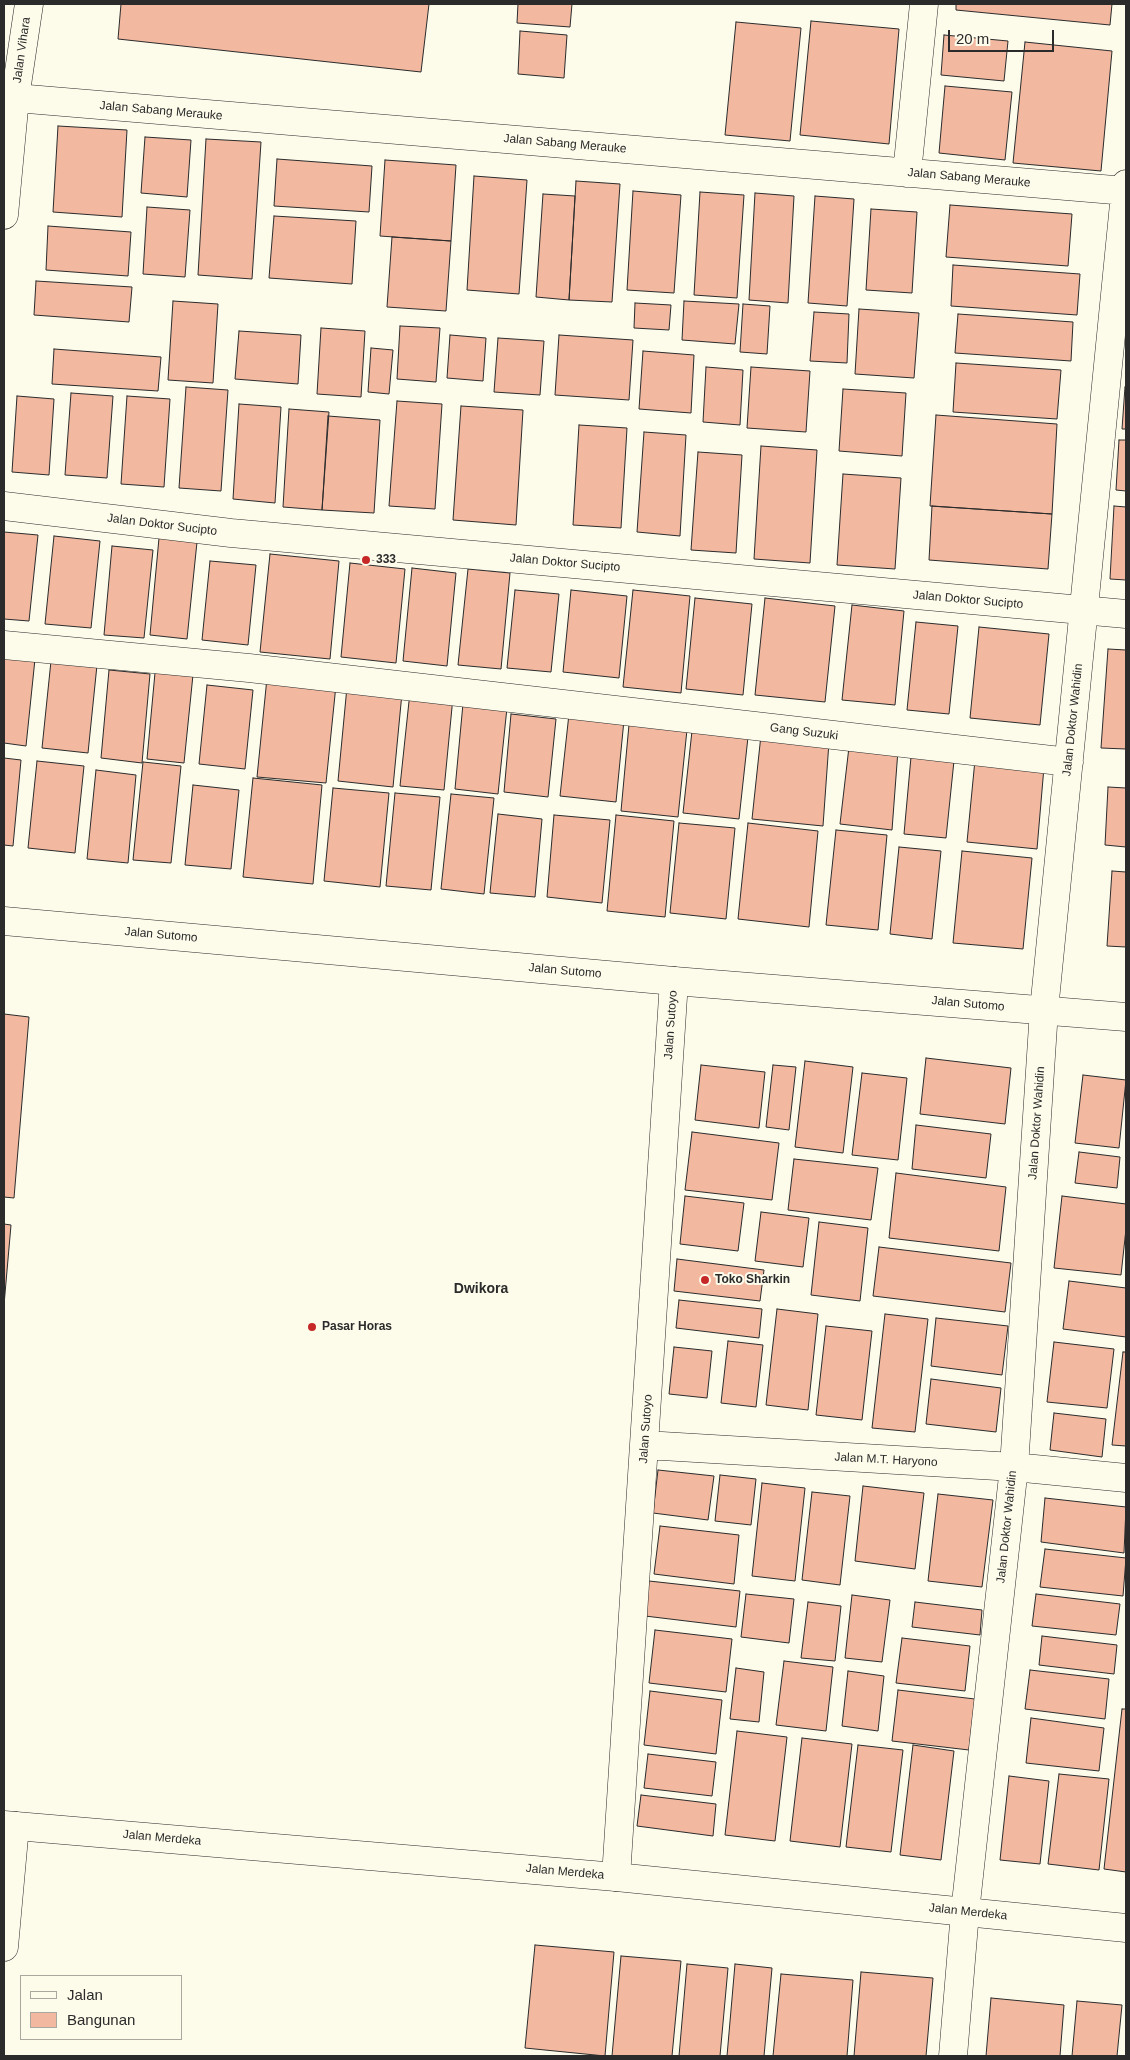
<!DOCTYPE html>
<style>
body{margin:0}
#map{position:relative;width:1130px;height:2060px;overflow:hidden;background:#fdfbea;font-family:Arial,sans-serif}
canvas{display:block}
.frame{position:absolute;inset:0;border:5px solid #2b2b2b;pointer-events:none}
.legend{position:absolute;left:20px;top:1975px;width:162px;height:65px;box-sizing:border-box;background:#fdfbea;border:1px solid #a9a89e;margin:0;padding:6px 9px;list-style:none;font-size:15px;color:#2b2b2b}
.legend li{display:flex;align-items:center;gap:10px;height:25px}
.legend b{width:25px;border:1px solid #a9a89e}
.scale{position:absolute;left:948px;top:30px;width:106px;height:22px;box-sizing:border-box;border:2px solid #2b2b2b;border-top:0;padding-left:6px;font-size:15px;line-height:18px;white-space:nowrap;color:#2b2b2b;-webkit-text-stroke:4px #fdfbea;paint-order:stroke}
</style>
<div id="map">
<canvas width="1130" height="2060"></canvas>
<div class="frame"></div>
<ul class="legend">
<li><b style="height:6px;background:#fdfbea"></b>Jalan</li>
<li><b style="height:14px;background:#f2b8a0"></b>Bangunan</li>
</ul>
<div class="scale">20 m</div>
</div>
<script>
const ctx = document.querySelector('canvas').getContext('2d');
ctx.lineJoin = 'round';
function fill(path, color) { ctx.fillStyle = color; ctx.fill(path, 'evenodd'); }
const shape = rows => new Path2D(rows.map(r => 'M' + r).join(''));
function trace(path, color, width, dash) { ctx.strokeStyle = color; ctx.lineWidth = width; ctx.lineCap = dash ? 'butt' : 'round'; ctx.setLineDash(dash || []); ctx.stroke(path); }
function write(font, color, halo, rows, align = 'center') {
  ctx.font = font + ' Arial,sans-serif'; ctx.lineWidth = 4; ctx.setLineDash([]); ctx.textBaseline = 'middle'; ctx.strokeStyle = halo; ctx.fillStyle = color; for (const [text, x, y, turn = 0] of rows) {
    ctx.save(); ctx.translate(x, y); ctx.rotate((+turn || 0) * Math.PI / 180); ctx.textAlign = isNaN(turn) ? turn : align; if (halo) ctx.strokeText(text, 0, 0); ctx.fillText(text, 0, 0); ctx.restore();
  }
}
const building = shape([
 [121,4,429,4,421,72,118,39,121,4],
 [518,4,572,4,570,27,517,23,518,4],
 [956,4,1112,4,1110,25,956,10,956,4],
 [811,21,899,29,889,144,800,135,811,21],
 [736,22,801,28,790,141,725,135,736,22],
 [520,31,567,35,564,78,518,74,520,31],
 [944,35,1008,41,1004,81,941,75,944,35],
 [1025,42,1112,51,1101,171,1013,163,1025,42],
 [945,86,1012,92,1005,160,939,153,945,86],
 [58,126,127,130,122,217,53,212,58,126],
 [145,137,191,140,187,197,141,193,145,137],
 [206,139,261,142,252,279,198,275,206,139],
 [277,159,372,166,369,212,274,206,277,159],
 [385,160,456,165,451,241,380,236,385,160],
 [474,176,527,180,519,294,467,290,474,176],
 [576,181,620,184,612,302,569,300,576,181],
 [633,191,681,195,674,293,627,290,633,191],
 [700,192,744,195,737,298,694,295,700,192],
 [755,193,794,196,788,303,749,300,755,193],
 [543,194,575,196,569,300,536,297,543,194],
 [815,196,854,199,847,306,808,303,815,196],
 [950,205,1072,214,1068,266,946,257,950,205],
 [147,207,190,210,185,277,143,274,147,207],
 [871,209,917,212,912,293,866,290,871,209],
 [274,216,356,221,352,284,269,278,274,216],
 [48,226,131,232,128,276,46,270,48,226],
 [392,237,451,241,446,311,387,307,392,237],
 [953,265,1080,274,1077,315,951,306,953,265],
 [36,281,132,287,129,322,34,315,36,281],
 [173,301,218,304,213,383,168,380,173,301],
 [684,301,739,304,735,344,682,340,684,301],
 [635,303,671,305,669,330,634,328,635,303],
 [743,304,770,306,767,354,740,352,743,304],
 [859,309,919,313,914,378,855,374,859,309],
 [814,312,849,314,847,363,810,361,814,312],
 [958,314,1073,322,1071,361,955,353,958,314],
 [400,326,440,328,436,382,397,379,400,326],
 [321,328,365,331,361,397,317,394,321,328],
 [239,331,301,335,298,384,235,379,239,331],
 [450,335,486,338,483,381,447,378,450,335],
 [559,335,633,340,629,400,555,395,559,335],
 [498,338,544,341,540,395,494,392,498,338],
 [371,348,393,350,389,394,368,392,371,348],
 [54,349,161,357,158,391,52,384,54,349],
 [643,351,694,355,691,413,639,409,643,351],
 [956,363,1061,370,1057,419,953,412,956,363],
 [706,367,743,370,740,425,703,422,706,367],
 [751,367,810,371,806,432,747,428,751,367],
 [186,387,228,390,221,491,179,488,186,387],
 [1125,387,1126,387,1126,429,1122,429,1125,387],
 [843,389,906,393,902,456,839,451,843,389],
 [71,393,113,396,107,478,65,475,71,393],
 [17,396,54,399,49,475,12,472,17,396],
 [127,396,170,399,164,487,121,484,127,396],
 [397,401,442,404,435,509,389,506,397,401],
 [239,404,281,407,275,503,233,499,239,404],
 [461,406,523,410,516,525,453,520,461,406],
 [289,409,329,412,322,510,283,507,289,409],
 [936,415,1057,424,1052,514,930,506,936,415],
 [328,416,380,420,374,513,322,510,328,416],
 [579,425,627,428,621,528,573,525,579,425],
 [644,432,686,435,680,536,637,532,644,432],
 [1119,440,1126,440,1126,491,1116,490,1119,440],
 [761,446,817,450,810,563,754,559,761,446],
 [698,452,742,455,736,553,691,550,698,452],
 [843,474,901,478,895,569,837,565,843,474],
 [932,506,1052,514,1048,569,929,560,932,506],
 [1114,506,1126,507,1126,580,1110,579,1114,506],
 [4,532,38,535,29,621,4,619,4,532],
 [54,536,100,541,91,628,45,624,54,536],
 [159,538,197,542,187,639,150,635,159,538],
 [112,546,153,550,144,638,104,635,112,546],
 [270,554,339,561,330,659,260,652,270,554],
 [210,561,256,565,248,645,202,640,210,561],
 [350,563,405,569,396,663,341,657,350,563],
 [412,568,456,573,447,666,403,661,412,568],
 [468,569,510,573,501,669,458,665,468,569],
 [515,590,559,594,551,672,507,668,515,590],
 [571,590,627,596,619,678,563,672,571,590],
 [633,590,690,596,681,693,623,687,633,590],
 [695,598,752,604,743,695,686,689,695,598],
 [765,598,835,606,825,702,755,695,765,598],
 [852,605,904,611,895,705,842,700,852,605],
 [916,622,958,626,949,714,907,710,916,622],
 [979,627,1049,634,1040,725,970,718,979,627],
 [1108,649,1126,650,1126,749,1101,748,1108,649],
 [4,656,35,659,26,746,4,743,4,656],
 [51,661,97,665,88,753,42,748,51,661],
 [156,662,194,665,184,763,147,759,156,662],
 [109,670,150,674,142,763,101,758,109,670],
 [267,678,336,685,326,783,257,777,267,678],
 [207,685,253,690,245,769,199,764,207,685],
 [347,687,402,693,393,787,338,781,347,687],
 [410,692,453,697,444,790,400,786,410,692],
 [464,693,508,698,498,794,455,789,464,693],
 [511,714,556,719,548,797,504,792,511,714],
 [569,714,624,720,616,802,560,796,569,714],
 [630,714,688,720,678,817,621,811,630,714],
 [693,722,749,728,739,819,683,813,693,722],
 [761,735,829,742,823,826,752,819,761,735],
 [912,746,955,751,946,838,904,834,912,746],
 [849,747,898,750,892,830,840,824,849,747],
 [4,758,21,760,13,846,4,845,4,758],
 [975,760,1044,767,1037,849,967,842,975,760],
 [37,761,84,766,75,853,28,848,37,761],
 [143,762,181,766,171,863,133,860,143,762],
 [96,770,136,775,128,863,87,859,96,770],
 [253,778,322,785,313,884,243,877,253,778],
 [193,785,239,790,231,869,185,865,193,785],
 [1108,787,1126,788,1126,847,1105,845,1108,787],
 [333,788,389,793,380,887,324,881,333,788],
 [395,793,440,797,431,890,386,886,395,793],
 [451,794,494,798,484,894,441,889,451,794],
 [498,814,542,819,535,897,490,893,498,814],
 [554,815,610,820,602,903,547,897,554,815],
 [616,815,674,821,665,917,607,911,616,815],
 [679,823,735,828,726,919,670,913,679,823],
 [748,823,818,831,809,927,738,919,748,823],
 [836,830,887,835,878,930,826,925,836,830],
 [899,847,941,851,932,939,890,934,899,847],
 [962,851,1032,858,1023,949,953,943,962,851],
 [1112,871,1126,872,1126,947,1107,946,1112,871],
 [4,1014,29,1017,14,1198,4,1197,4,1014],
 [926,1058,1011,1068,1005,1124,920,1114,926,1058],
 [805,1061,853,1067,843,1153,795,1147,805,1061],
 [701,1065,765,1072,759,1128,695,1120,701,1065],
 [773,1065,796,1067,789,1130,766,1127,773,1065],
 [862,1073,907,1078,898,1160,852,1155,862,1073],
 [1083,1075,1126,1080,1119,1148,1075,1143,1083,1075],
 [916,1125,991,1134,986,1178,912,1169,916,1125],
 [692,1132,779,1143,772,1200,685,1190,692,1132],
 [1079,1152,1120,1157,1117,1188,1075,1183,1079,1152],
 [794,1159,878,1168,871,1220,788,1210,794,1159],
 [896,1173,1006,1187,999,1251,889,1238,896,1173],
 [685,1196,744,1203,738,1251,680,1244,685,1196],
 [1062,1196,1126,1204,1126,1229,1121,1275,1054,1268,1062,1196],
 [761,1212,809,1218,803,1267,755,1261,761,1212],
 [819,1222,868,1228,860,1301,811,1295,819,1222],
 [4,1224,11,1225,4,1305,4,1224],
 [879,1247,1011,1263,1005,1312,873,1296,879,1247],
 [677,1259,764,1270,760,1301,674,1291,677,1259],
 [1069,1281,1126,1288,1126,1337,1063,1329,1069,1281],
 [679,1300,762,1309,759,1338,676,1328,679,1300],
 [777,1309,818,1314,808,1410,766,1405,777,1309],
 [885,1314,928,1319,915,1432,872,1428,885,1314],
 [936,1318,1008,1326,1002,1375,931,1366,936,1318],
 [826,1326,872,1331,862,1420,816,1415,826,1326],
 [728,1341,763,1345,756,1407,721,1403,728,1341],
 [1054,1342,1114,1349,1107,1408,1047,1402,1054,1342],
 [674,1347,712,1351,707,1398,669,1394,674,1347],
 [1123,1352,1126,1352,1126,1446,1112,1445,1123,1352],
 [931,1379,1001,1388,996,1432,926,1424,931,1379],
 [1054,1413,1106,1419,1102,1457,1050,1450,1054,1413],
 [658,1470,714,1476,708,1520,653,1513,658,1470],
 [720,1475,756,1479,751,1525,715,1521,720,1475],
 [762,1483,805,1488,795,1581,752,1576,762,1483],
 [863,1486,924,1493,915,1569,855,1561,863,1486],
 [812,1492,850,1496,840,1585,802,1580,812,1492],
 [938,1494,993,1500,982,1587,928,1581,938,1494],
 [1045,1498,1126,1507,1124,1553,1041,1542,1045,1498],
 [660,1526,739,1535,734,1584,654,1574,660,1526],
 [1045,1549,1126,1558,1123,1596,1040,1587,1045,1549],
 [649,1581,740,1591,736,1627,645,1616,649,1581],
 [746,1594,794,1599,789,1643,741,1637,746,1594],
 [1036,1594,1120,1604,1116,1635,1032,1626,1036,1594],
 [852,1595,890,1600,882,1662,845,1658,852,1595],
 [808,1602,841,1606,835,1661,801,1658,808,1602],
 [915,1602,982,1610,980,1635,912,1627,915,1602],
 [655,1630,732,1639,726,1692,649,1683,655,1630],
 [1042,1636,1117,1645,1114,1674,1039,1665,1042,1636],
 [902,1638,970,1646,965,1691,896,1683,902,1638],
 [784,1661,833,1667,826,1731,776,1725,784,1661],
 [736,1668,764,1672,759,1722,730,1719,736,1668],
 [1030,1670,1109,1679,1105,1719,1025,1709,1030,1670],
 [848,1671,884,1676,878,1731,842,1726,848,1671],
 [898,1690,975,1699,969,1750,892,1741,898,1690],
 [650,1691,722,1700,716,1754,644,1745,650,1691],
 [1122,1709,1126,1709,1126,1872,1104,1869,1122,1709],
 [1031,1718,1104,1728,1099,1771,1026,1763,1031,1718],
 [737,1731,787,1737,775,1841,725,1835,737,1731],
 [802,1738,852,1744,840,1847,790,1841,802,1738],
 [858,1745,903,1750,891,1852,846,1847,858,1745],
 [913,1745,954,1751,941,1860,900,1855,913,1745],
 [648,1754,716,1762,712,1796,644,1788,648,1754],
 [1059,1774,1109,1779,1099,1870,1048,1864,1059,1774],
 [1009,1776,1049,1781,1040,1864,1000,1860,1009,1776],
 [641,1795,716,1804,713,1836,637,1826,641,1795],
 [535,1945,614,1952,605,2056,525,2048,535,1945],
 [621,1956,681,1961,672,2056,612,2056,621,1956],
 [687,1964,728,1968,720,2056,679,2056,687,1964],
 [735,1964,772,1968,764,2056,727,2056,735,1964],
 [861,1972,933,1978,926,2056,854,2056,861,1972],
 [781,1974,853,1980,847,2056,773,2056,781,1974],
 [991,1998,1064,2005,1060,2056,986,2056,991,1998],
 [1077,2001,1122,2005,1117,2056,1072,2056,1077,2001]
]);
const minor = shape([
 [4,97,1126,191],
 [907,173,924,4],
 [4,215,15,98,29,4],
 [4,506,231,533,1126,614],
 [4,645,249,668,1069,762],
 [645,1445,1014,1467,1126,1478],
 [616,1877,674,981],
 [4,1947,15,1826],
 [953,2056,965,1912,1014,1467,1044,1010,1126,184]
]);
const major = shape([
 [4,921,674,981,1126,1017],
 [4,1825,616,1877,1126,1928]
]);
const markers = [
 [366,560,5,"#c62828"],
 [705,1280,5,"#c62828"],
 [312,1327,5,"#c62828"]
];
const streetNames = [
 ["Jalan Vihara",22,50,-82],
 ["Jalan Sabang Merauke",161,111,5],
 ["Jalan Sabang Merauke",565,144,5],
 ["Jalan Sabang Merauke",969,178,5],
 ["Jalan Doktor Sucipto",162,525,7],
 ["Jalan Doktor Sucipto",565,563,5],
 ["Jalan Doktor Sucipto",968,600,5],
 ["Jalan Doktor Wahidin",1073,720,-84],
 ["Gang Suzuki",804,732,7],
 ["Jalan Sutomo",161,935,5],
 ["Jalan Sutomo",565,971,5],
 ["Jalan Sutomo",968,1004,5],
 ["Jalan Sutoyo",671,1025,-86],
 ["Jalan Doktor Wahidin",1037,1123,-86],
 ["Jalan Sutoyo",646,1429,-86],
 ["Jalan M.T. Haryono",886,1460,3],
 ["Jalan Doktor Wahidin",1007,1527,-84],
 ["Jalan Merdeka",162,1838,5],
 ["Jalan Merdeka",565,1872,5],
 ["Jalan Merdeka",968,1912,6]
];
const poiNames = [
 ["333",376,560],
 ["Toko Sharkin",715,1280],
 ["Pasar Horas",322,1327]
];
const neighbourhoodNames = [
 ["Dwikora",481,1289]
];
fill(building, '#f2b8a0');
trace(building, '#2b2b2b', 1);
trace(minor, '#2b2b2b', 29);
trace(major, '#2b2b2b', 29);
trace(minor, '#fdfbea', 28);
trace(major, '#fdfbea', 28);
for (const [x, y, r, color] of markers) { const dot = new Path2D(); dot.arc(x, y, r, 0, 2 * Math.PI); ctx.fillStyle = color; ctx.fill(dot); trace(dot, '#fdfbea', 2); }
write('12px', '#2b2b2b', '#fdfbea', streetNames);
write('bold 12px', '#2b2b2b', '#fdfbea', poiNames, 'left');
write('bold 14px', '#2b2b2b', '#fdfbea', neighbourhoodNames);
</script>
